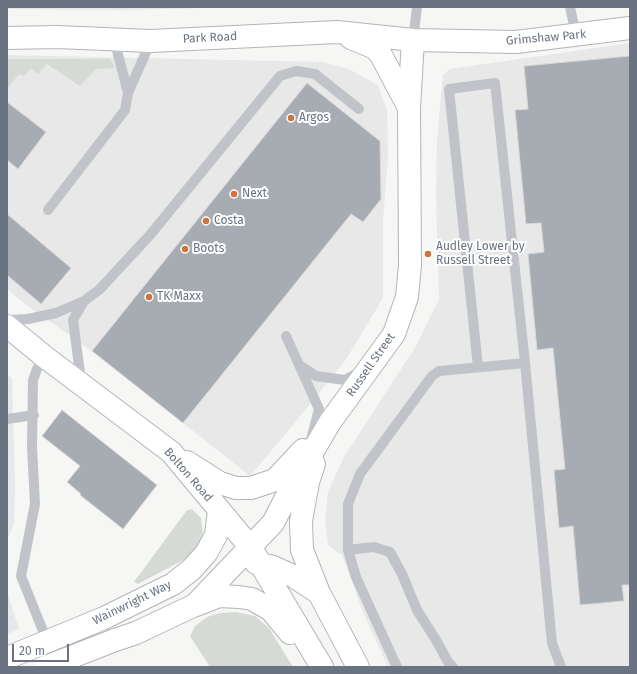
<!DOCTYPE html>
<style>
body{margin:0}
#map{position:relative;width:637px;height:674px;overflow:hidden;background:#f6f7f4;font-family:"Fira Sans",sans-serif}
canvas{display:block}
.frame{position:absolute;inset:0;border:8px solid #697381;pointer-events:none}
.scale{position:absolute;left:12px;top:644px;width:57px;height:18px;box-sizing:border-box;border:2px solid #697381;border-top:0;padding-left:5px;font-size:12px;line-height:14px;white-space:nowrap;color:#697381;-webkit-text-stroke:3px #fff;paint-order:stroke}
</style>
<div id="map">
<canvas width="637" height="674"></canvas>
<div class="frame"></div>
<div class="scale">20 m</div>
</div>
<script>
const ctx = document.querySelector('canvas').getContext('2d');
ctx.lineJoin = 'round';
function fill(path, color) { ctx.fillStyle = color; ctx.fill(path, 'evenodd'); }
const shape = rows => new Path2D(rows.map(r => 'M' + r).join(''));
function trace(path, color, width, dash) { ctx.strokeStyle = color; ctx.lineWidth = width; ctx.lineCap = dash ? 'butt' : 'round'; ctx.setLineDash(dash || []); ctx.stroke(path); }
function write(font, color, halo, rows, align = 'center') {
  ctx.font = font + ' "Fira Sans",sans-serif'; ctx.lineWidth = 4; ctx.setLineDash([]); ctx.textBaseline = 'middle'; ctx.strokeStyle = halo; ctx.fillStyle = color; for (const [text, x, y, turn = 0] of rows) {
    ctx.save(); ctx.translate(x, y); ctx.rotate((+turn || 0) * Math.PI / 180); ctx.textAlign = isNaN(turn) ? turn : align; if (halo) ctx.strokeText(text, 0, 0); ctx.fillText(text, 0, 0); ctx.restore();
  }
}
const built = shape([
 [7,7,247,7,123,10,7,9],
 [630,43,630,667,388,667,363,612,342,555,328,545,325,520,328,492,344,457,416,346,439,299,436,195,437,140,443,75,450,69],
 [7,55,323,62,349,69,378,85,387,110,388,157,383,221,383,298,345,361,292,426,250,476,92,351,29,307,7,289],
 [7,375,12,378,15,484,14,524,7,540],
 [7,592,19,629,7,634]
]);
const green = shape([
 [7,59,110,59,115,68,96,69,80,86,47,64,38,74,31,68,24,76,19,74,7,89],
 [192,509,201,518,203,535,193,555,138,584,134,582,187,510],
 [236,612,255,616,269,628,293,667,210,667,190,636,195,626,207,617,220,613]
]);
const building = shape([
 [630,56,630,585,622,585,624,601,580,605,573,526,559,528,554,470,565,469,553,348,537,350,528,254,544,252,541,223,526,224,515,110,528,109,524,66,630,56],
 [307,83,380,141,381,199,363,222,351,214,183,423,92,351,307,83],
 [7,102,46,132,18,169,7,160,7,102],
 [7,214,71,268,41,304,7,275,7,214],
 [62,410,157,485,123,529,80,495,81,494,67,482,80,466,42,436,62,410]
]);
const lane = shape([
 [570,7,576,35],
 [114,39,128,93],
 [413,40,417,7],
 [48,210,125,110,128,93,151,41],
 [7,320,28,319,56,313,84,301,99,290,150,235,280,76,296,71,315,74,359,109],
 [286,336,319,409,311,440],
 [45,357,37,369,33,380,32,447,35,504,21,576,57,666],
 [299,365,316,376,345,380,359,372],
 [478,367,449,89,495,83,525,363,552,643,561,667],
 [81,381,73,320,84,301],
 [7,419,34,415],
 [348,550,374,547,390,552,402,574,417,610,436,640,448,662,453,667],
 [397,667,356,577,348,550,348,504,360,474,432,376,439,371,525,363]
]);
const highway = shape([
 [7,38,57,37,151,41,337,32,413,40,516,42,630,28],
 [351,38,375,48,381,55,409,108],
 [7,326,45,357,171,452,251,548,322,667],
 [187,462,220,483,236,488,251,488,275,480,303,450],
 [314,464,308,482,301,521,302,550,319,593,358,667],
 [256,563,273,567,293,576,319,593],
 [196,605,219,596,239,597,252,599,271,610,290,633],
 [104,618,173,584,192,569,207,552,216,535,219,510],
 [115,640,136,633,195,605,273,523,288,494,330,422,394,334,407,297,410,265,409,108,413,40]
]);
const highwayBridge = shape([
 [7,658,104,618],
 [46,667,115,640]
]);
const markers = [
 [291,118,4,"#ce743d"],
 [234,194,4,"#ce743d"],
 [206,221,4,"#ce743d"],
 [185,249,4,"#ce743d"],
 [428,254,4,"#ce743d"],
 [149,297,4,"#ce743d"]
];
const streetNames = [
 ["Park Road",210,38,-3],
 ["Grimshaw Park",546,38,-5],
 ["Russell Street",371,365,-55],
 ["Bolton Road",188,475,49],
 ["Wainwright Way",132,603,-26]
];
const poiNames = [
 ["Argos",299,118],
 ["Next",242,194],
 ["Costa",214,221],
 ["Audley Lower by",436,247],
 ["Russell Street",436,261],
 ["Boots",193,249],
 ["TK Maxx",157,297]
];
fill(built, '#e7e8e7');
fill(green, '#d5dbd4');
fill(building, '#a7acb3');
trace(building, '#d8d8d6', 1);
trace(highway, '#b2b4b8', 24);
trace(lane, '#c0c3c7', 10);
trace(highway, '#fff', 22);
trace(highwayBridge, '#b2b4b8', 24, []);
trace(highwayBridge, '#fff', 22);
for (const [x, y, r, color] of markers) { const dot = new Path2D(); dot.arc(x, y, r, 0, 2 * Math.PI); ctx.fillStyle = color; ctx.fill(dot); trace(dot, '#fff', 1.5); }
write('12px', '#697381', '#fff', streetNames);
write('12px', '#697381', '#fff', poiNames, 'left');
</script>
